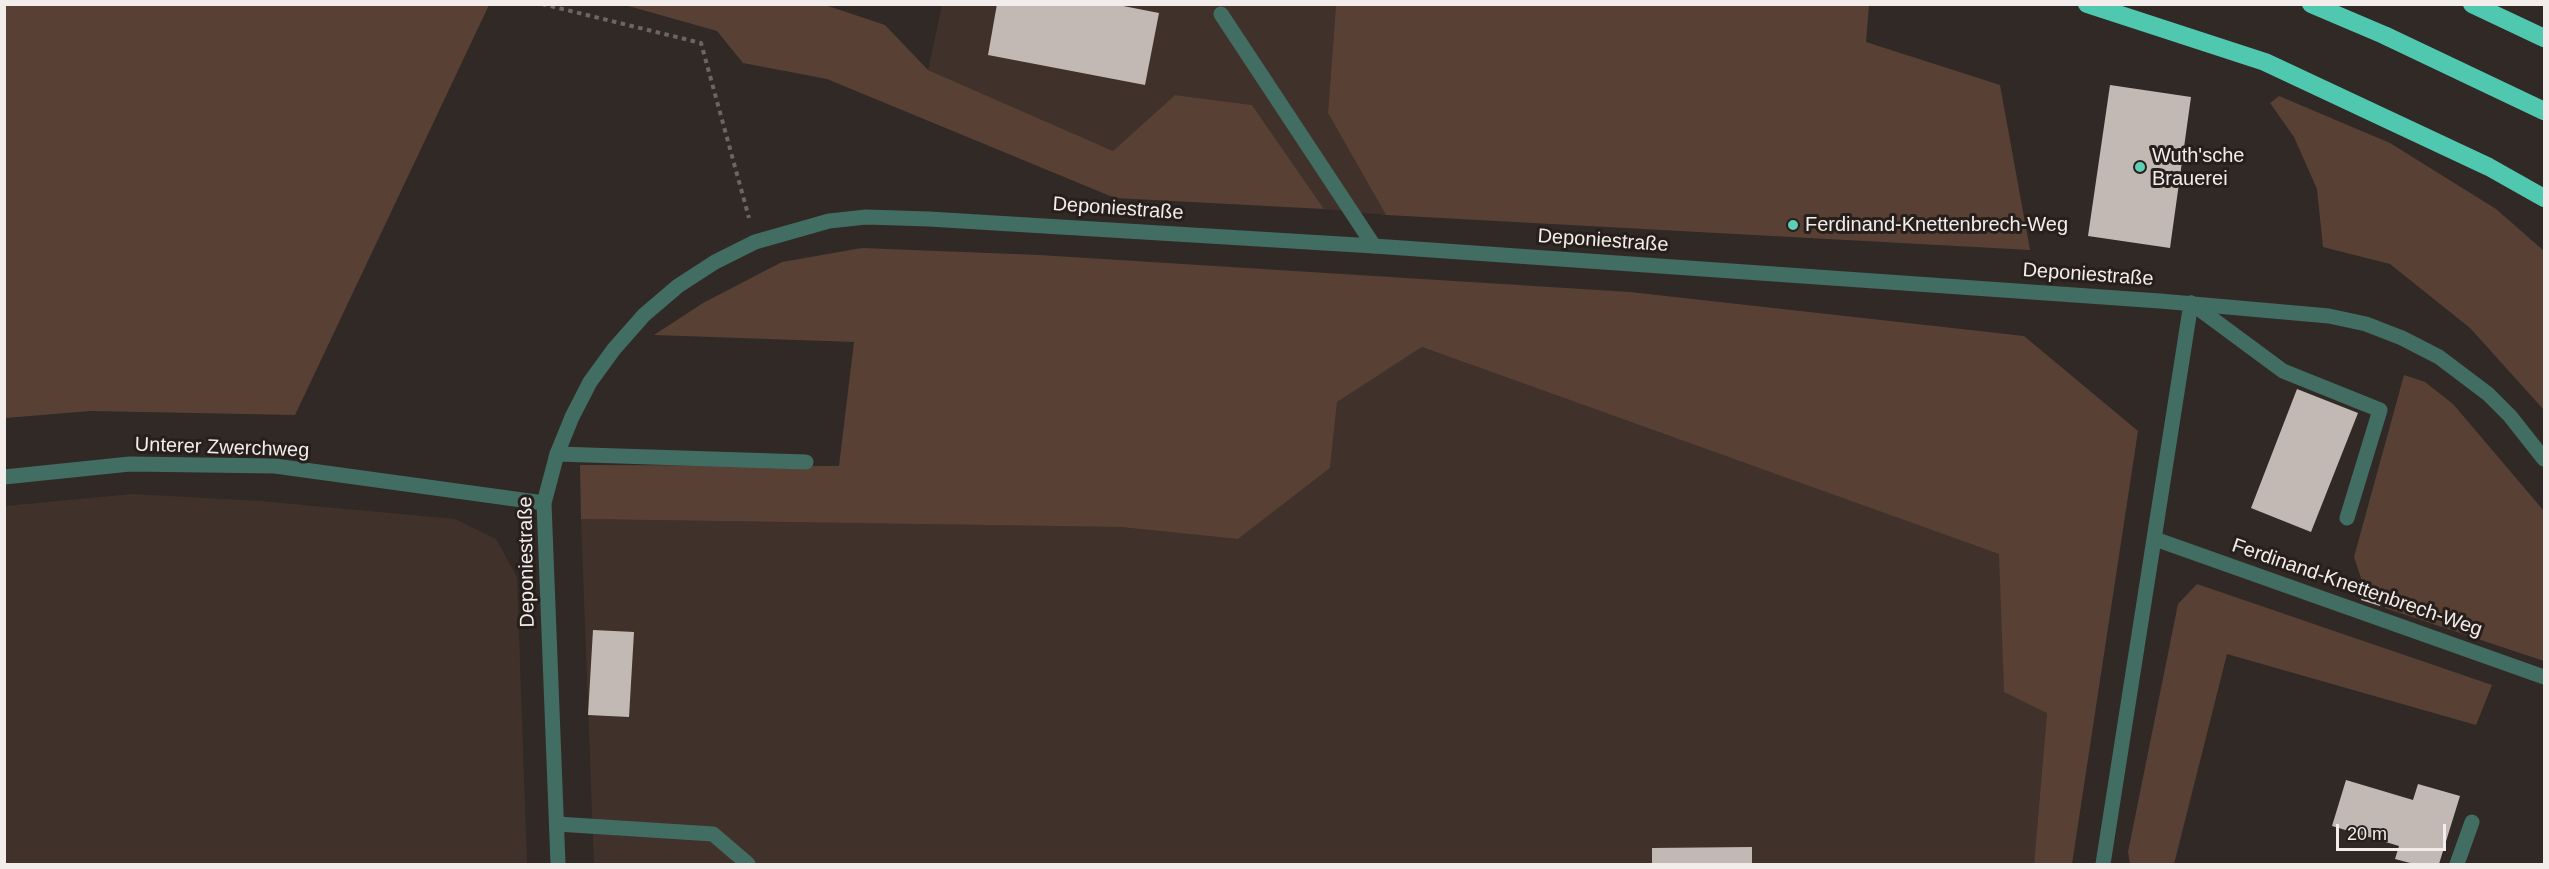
<!DOCTYPE html>
<meta charset="utf-8">
<style>
body{margin:0}
#map{position:relative;width:2549px;height:869px;overflow:hidden;background:#312925;font-family:Arial,sans-serif}
canvas{display:block}
.frame{position:absolute;inset:0;border:6px solid #f2edea;pointer-events:none}
.scale{position:absolute;left:2336px;top:824px;width:110px;height:27px;box-sizing:border-box;border:3px solid #f2edea;border-top:0;padding-left:8px;font-size:18px;line-height:21px;white-space:nowrap;color:#f2edea;-webkit-text-stroke:4px #271f1c;paint-order:stroke}
</style>
<div id="map">
<canvas width="2549" height="869"></canvas>
<div class="frame"></div>
<div class="scale">20 m</div>
</div>
<script>
const ctx = document.querySelector('canvas').getContext('2d');
ctx.lineJoin = 'round';
function fill(path, color) { ctx.fillStyle = color; ctx.fill(path, 'evenodd'); }
const shape = rows => new Path2D(rows.map(r => 'M' + r).join(''));
function trace(path, color, width, dash) { ctx.strokeStyle = color; ctx.lineWidth = width; ctx.lineCap = dash ? 'butt' : 'round'; ctx.setLineDash(dash || []); ctx.stroke(path); }
function write(font, color, halo, rows, align = 'center') {
  ctx.font = font + ' Arial,sans-serif'; ctx.lineWidth = 6; ctx.setLineDash([]); ctx.textBaseline = 'middle'; ctx.strokeStyle = halo; ctx.fillStyle = color; for (const [text, x, y, turn = 0] of rows) {
    ctx.save(); ctx.translate(x, y); ctx.rotate((+turn || 0) * Math.PI / 180); ctx.textAlign = isNaN(turn) ? turn : align; if (halo) ctx.strokeText(text, 0, 0); ctx.fillText(text, 0, 0); ctx.restore();
  }
}
const built = shape([
 [942,5,1336,5,1328,113,1386,215,1324,209,1252,105,1175,95,1113,151,928,70],
 [1422,347,2000,554,2004,691,2047,712,2034,864,594,864,581,519,1120,527,1238,539,1330,468,1337,402],
 [133,494,260,501,455,519,496,539,517,577,527,864,5,864,5,506]
]);
const green = shape([
 [5,4,489,5,295,415,91,411,5,418],
 [625,5,825,5,885,25,928,70,1113,151,1175,95,1252,105,1324,209,1115,198,827,79,743,63,717,31],
 [1336,5,1869,5,1866,42,2000,85,2030,250,1386,215,1328,113],
 [2279,96,2390,143,2496,209,2544,251,2544,410,2470,328,2390,264,2323,247,2317,189,2294,137,2270,103],
 [862,248,1039,255,1630,292,2024,336,2138,431,2072,864,2034,864,2047,713,2004,692,1999,554,1422,347,1337,402,1330,468,1238,539,1120,527,581,519,580,465,839,466,854,342,654,335,703,303,782,262],
 [2404,375,2425,382,2453,404,2544,511,2544,661,2385,608,2390,593,2363,584,2354,557],
 [2197,584,2492,685,2476,725,2227,654,2174,864,2130,864,2128,852,2178,604]
]);
const building = shape([
 [997,4,1113,4,1159,13,1145,85,988,55],
 [2110,85,2191,97,2170,248,2088,236],
 [2297,389,2358,413,2311,532,2251,508],
 [2365,589,2384,596,2380,606,2361,600],
 [593,630,634,632,629,717,588,715],
 [2346,780,2413,800,2418,784,2460,796,2439,864,2414,864,2395,859,2399,846,2332,826],
 [1752,847,1752,864,1652,864,1652,848]
]);
const path = shape([
 [542,4,701,43,749,218]
]);
const service = shape([
 [1221,14,1374,246],
 [2191,303,2283,371,2380,410,2347,518],
 [557,454,806,462],
 [557,824,713,834,748,864],
 [2457,864,2472,822]
]);
const minor = shape([
 [4,477,130,464,275,466,544,503],
 [2155,539,2544,677],
 [558,864,544,503,557,454,572,417,590,382,614,349,644,315,678,286,715,262,755,242,829,221,866,217,929,219,1374,246,2160,301,2329,316,2366,324,2402,338,2439,357,2488,394,2510,416,2544,459],
 [2103,864,2191,303]
]);
const motorway = shape([
 [2087,4,2265,62,2489,167,2544,198],
 [2311,4,2384,35,2544,111],
 [2472,4,2544,38]
]);
const markers = [
 [2140,167,6,"#5eceb7"],
 [1793,225,6,"#5eceb7"]
];
const poiNames = [
 ["Wuth'sche",2152,156],
 ["Brauerei",2152,179],
 ["Ferdinand-Knettenbrech-Weg",1805,225]
];
const streetNames = [
 ["Deponiestraße",1118,209,4],
 ["Deponiestraße",1603,241,4],
 ["Deponiestraße",2088,275,4],
 ["Unterer Zwerchweg",222,448,2],
 ["Deponiestraße",527,562,-91],
 ["Ferdinand-Knettenbrech-Weg",2357,588,19]
];
fill(built, '#40322b');
fill(green, '#584035');
fill(building, '#c3b9b4');
trace(path, '#6c6562', 4, [4.5, 4.5]);
trace(service, '#426d63', 15);
trace(minor, '#426d63', 15);
trace(motorway, '#50c8b0', 18);
for (const [x, y, r, color] of markers) { const dot = new Path2D(); dot.arc(x, y, r, 0, 2 * Math.PI); ctx.fillStyle = color; ctx.fill(dot); trace(dot, '#271f1c', 2); }
write('20px', '#f2edea', '#271f1c', poiNames, 'left');
write('20px', '#f2edea', '#271f1c', streetNames);
</script>
